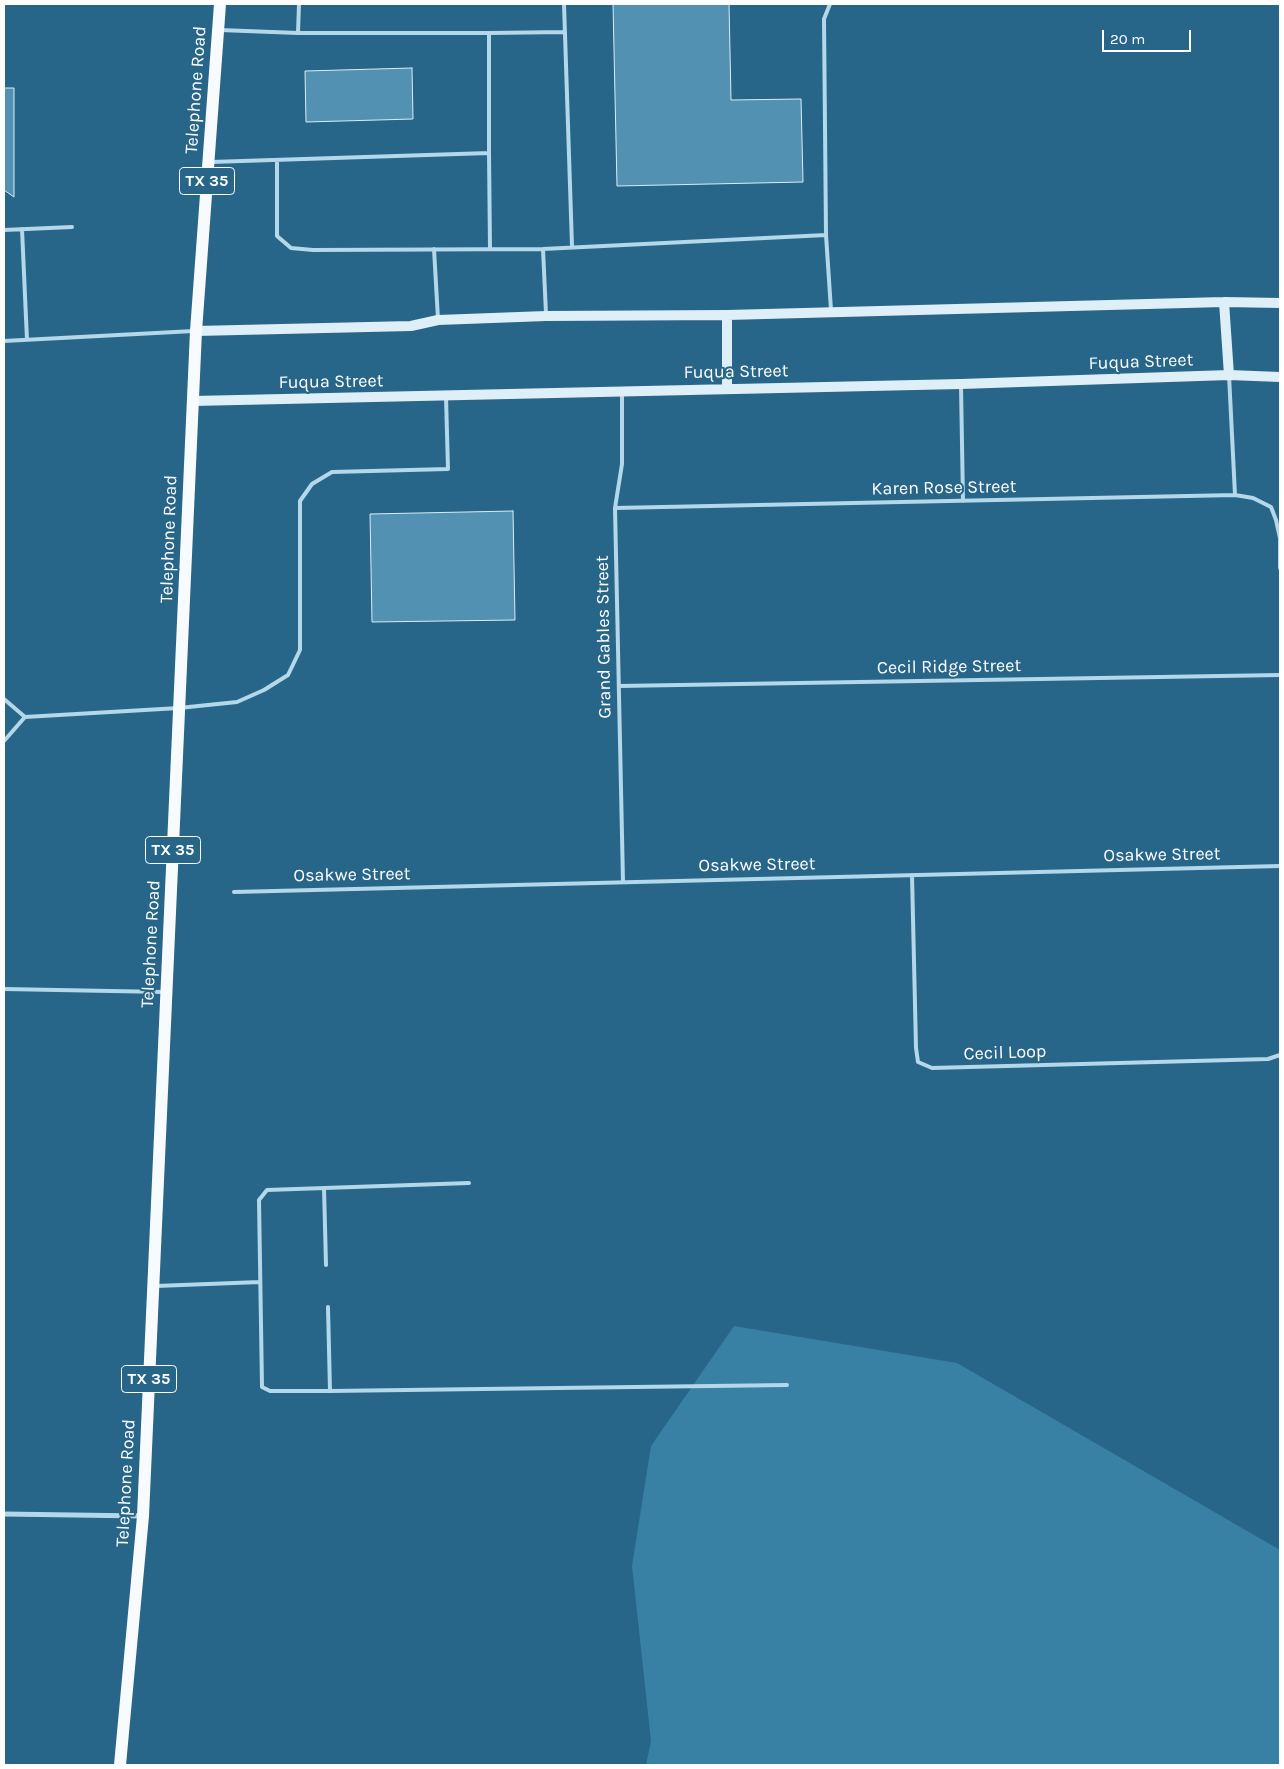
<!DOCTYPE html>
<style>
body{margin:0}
#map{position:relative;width:1284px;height:1769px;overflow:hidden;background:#276689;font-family:Karla,sans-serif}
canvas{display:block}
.frame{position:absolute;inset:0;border:5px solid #fff;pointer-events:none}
.scale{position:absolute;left:1102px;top:30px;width:89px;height:22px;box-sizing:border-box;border:2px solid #fff;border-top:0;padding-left:6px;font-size:15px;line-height:18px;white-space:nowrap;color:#fff;-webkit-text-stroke:4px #276689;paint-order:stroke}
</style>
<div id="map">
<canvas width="1284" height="1769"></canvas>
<div class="frame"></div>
<div class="scale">20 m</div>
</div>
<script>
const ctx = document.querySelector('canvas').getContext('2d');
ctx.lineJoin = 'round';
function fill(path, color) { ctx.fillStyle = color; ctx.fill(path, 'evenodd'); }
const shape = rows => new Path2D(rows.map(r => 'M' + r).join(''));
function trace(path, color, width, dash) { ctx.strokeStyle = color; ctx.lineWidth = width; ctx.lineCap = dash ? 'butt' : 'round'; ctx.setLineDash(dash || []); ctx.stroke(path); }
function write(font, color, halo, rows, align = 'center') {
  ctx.font = font + ' Karla,sans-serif'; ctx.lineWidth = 4; ctx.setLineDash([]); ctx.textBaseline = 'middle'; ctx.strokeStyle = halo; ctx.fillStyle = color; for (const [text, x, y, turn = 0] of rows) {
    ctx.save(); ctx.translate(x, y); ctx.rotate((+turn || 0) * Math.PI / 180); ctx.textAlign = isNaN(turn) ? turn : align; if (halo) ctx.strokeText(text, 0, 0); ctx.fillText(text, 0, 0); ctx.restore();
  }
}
const green = shape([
 [734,1326,957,1363,1280,1550,1280,1765,646,1765,651,1741,632,1566,651,1446]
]);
const building = shape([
 [613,4,729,4,731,100,801,99,803,182,617,186,613,4],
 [412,68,413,119,306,122,305,71,412,68],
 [4,88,14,88,14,197,4,190,4,88],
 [513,511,515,620,372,622,370,514,513,511]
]);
const lane = shape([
 [564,4,572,246],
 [298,33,299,4],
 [489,33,565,32],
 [489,153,490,249],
 [277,160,277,236,291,248,313,250,543,249,826,235,831,310],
 [211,162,489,153,489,33,298,33,220,30],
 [22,229,27,340],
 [4,230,72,227],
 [826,235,824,19,830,4],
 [434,249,438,319],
 [543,249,546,314],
 [4,341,194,331],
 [1229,375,1235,495],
 [961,386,963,501],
 [622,392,622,464,615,508,623,882],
 [615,508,1235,495,1253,498,1271,507,1276,520,1280,538,1280,568],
 [619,686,1280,675],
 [4,699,25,717,179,708,237,702,264,690,288,675,300,650,300,501,312,484,332,472,448,469,446,397],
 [4,741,25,717],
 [912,875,916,1048,918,1062,932,1068,1268,1059,1280,1055],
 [234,892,1280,866],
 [4,989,164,992],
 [469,1183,267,1190,259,1200,262,1387,270,1391,330,1391,787,1385],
 [324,1188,326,1265],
 [156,1286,260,1282],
 [328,1307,330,1391]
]);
const street = shape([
 [4,1514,143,1516]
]);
const secondary = shape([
 [1224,302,1229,375],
 [727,315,727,389],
 [196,331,411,326,438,320,546,316,727,315,1224,302,1280,303],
 [193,401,961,384,1229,375,1280,377]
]);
const primary = shape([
 [120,1765,143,1516,196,331,220,4]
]);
const shields = [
 [207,181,55],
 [173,850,55],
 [149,1379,55]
];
const shieldNames = [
 ["TX 35",207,181],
 ["TX 35",173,850],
 ["TX 35",149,1379]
];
const streetNames = [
 ["Telephone Road",196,90,-86],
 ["Fuqua Street",1141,362,-2],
 ["Fuqua Street",736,372,-1],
 ["Fuqua Street",331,382,-1],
 ["Karen Rose Street",944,488,-1],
 ["Telephone Road",169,539,-88],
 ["Grand Gables Street",604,637,-91],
 ["Cecil Ridge Street",949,667,-1],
 ["Osakwe Street",1162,855,-1],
 ["Osakwe Street",757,865,-1],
 ["Osakwe Street",352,875,-1],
 ["Telephone Road",151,944,-87],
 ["Cecil Loop",1005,1053,-2],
 ["Telephone Road",126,1483,-87]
];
fill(green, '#3880a4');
fill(building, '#5391b2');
trace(building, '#d8edf7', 1);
trace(lane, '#b4d7e9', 4);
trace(street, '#b4d7e9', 5);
trace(secondary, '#deeff8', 10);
trace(primary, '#f7fbfe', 12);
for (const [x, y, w] of shields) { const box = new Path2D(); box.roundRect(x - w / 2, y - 13.5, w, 27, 4); ctx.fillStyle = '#276689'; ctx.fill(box); trace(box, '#fff', 1); }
write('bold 16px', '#fff', null, shieldNames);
write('18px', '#fff', '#276689', streetNames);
</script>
